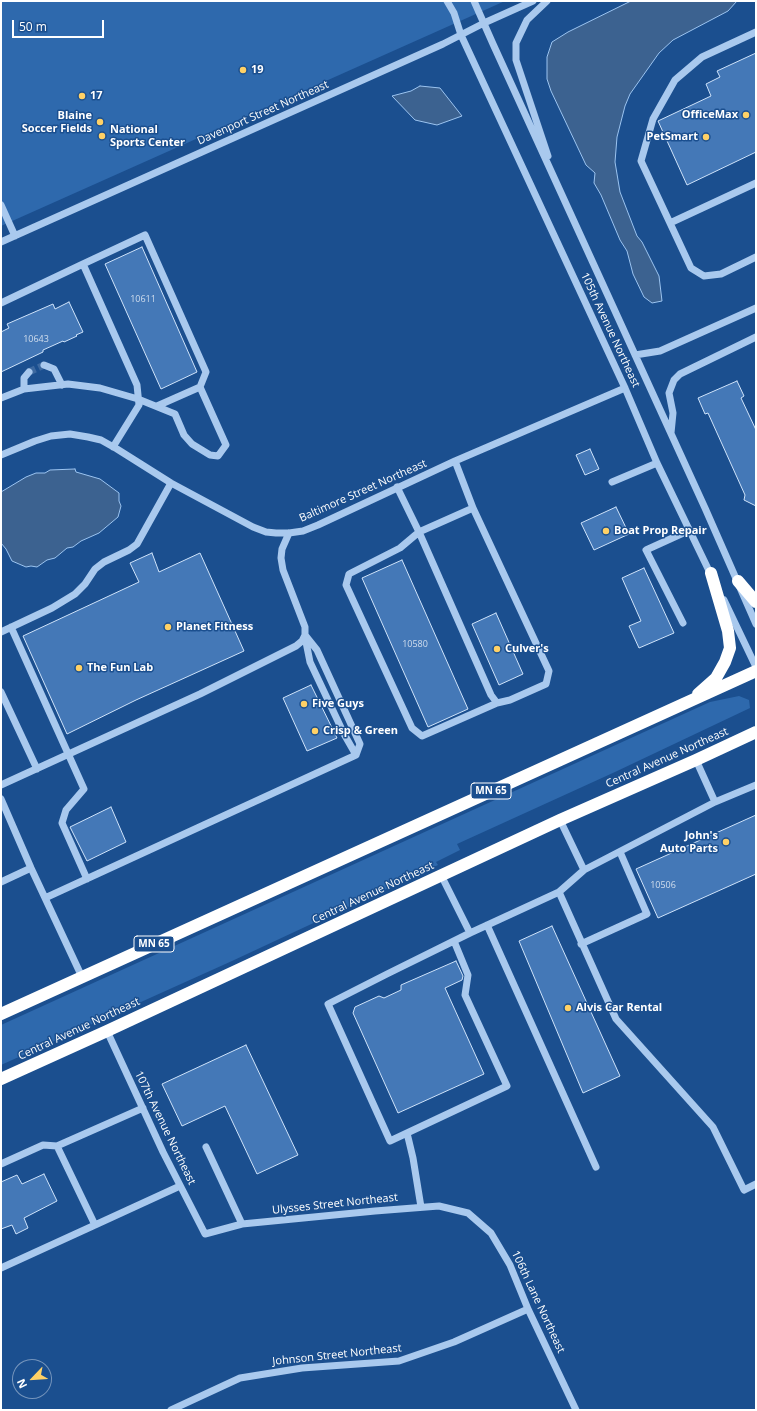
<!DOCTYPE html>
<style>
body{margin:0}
#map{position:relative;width:757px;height:1411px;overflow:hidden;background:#1b4f8f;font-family:"Open Sans",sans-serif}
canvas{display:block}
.frame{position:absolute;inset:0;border:2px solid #fff;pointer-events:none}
.north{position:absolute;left:12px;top:1359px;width:40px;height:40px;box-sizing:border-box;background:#1b4f8f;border:1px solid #7695bc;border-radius:50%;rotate:245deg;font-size:11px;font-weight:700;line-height:16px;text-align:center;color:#fff}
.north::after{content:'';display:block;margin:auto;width:14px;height:18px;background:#ffd166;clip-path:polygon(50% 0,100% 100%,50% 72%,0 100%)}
.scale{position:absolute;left:12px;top:20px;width:92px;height:18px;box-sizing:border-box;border:2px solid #fff;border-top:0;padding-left:5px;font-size:12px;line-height:14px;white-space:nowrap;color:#fff;-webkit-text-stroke:3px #1b4f8f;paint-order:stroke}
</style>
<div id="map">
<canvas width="757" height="1411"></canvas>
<div class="frame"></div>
<div class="north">N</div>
<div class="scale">50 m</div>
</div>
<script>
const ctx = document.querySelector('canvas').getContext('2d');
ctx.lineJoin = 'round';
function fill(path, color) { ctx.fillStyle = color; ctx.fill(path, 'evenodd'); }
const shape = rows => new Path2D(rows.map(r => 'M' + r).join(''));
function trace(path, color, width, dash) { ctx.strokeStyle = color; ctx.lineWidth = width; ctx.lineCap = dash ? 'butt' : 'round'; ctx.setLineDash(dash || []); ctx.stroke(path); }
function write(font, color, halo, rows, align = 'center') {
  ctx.font = font + ' "Open Sans",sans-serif'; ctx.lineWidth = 3; ctx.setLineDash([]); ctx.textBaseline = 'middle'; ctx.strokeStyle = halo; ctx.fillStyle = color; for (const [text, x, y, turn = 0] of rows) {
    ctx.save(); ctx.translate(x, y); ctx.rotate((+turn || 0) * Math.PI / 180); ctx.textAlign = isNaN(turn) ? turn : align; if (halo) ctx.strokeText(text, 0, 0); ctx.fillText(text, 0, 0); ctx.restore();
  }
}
const green = shape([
 [1,1,505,1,1,226],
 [739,696,749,700,750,708,615,772,457,844,460,850,436,862,438,865,232,961,1,1065,1,1025,710,702]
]);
const water = shape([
 [631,1,737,1,728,11,673,40,659,53,630,94,625,106,617,137,615,162,620,192,637,236,642,242,659,276,662,301,652,303,644,297,633,274,627,251,620,240,601,195,594,183,595,173,586,165,551,91,547,79,547,57,552,42,568,32,631,1],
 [420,86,440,88,462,116,437,125,415,120,392,96,411,91,420,86],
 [75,469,76,472,100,479,119,493,119,501,121,506,118,517,99,533,81,541,73,547,67,548,55,558,47,560,37,567,31,566,26,567,12,561,6,549,1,543,1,492,26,477,36,473,45,473,50,470,75,469]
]);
const building = shape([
 [756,53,756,152,687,185,658,121,711,96,706,84,720,77,717,71,756,53],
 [142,247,197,372,161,389,105,264,142,247],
 [69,302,83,332,76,335,77,336,64,342,63,341,43,350,43,352,1,372,1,332,9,328,7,324,53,304,55,309,69,302],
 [737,381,744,396,741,398,756,430,756,506,744,500,745,495,708,413,705,414,698,398,737,381],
 [590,449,599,469,585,475,576,455,590,449],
 [616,507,629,534,594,550,581,523,616,507],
 [152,553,159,572,200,553,244,651,136,700,67,734,23,636,139,582,130,563,152,553],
 [402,560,468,709,428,727,362,578,402,560],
 [644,568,674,633,639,648,629,626,641,621,622,578,644,568],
 [496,613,523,674,499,685,472,624,496,613],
 [311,685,337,738,307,751,283,698,311,685],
 [111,807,126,842,87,861,70,827,111,807],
 [756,815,756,874,658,918,636,869,756,815],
 [552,926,620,1076,583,1093,519,941,552,926],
 [456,961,463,976,462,980,445,988,484,1074,398,1113,353,1013,355,1007,379,996,384,998,401,990,401,985,456,961],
 [246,1045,298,1155,257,1174,225,1106,182,1126,162,1084,246,1045],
 [44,1174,57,1201,24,1218,28,1228,16,1234,12,1225,1,1229,1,1182,17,1175,22,1184,44,1174]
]);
const minorTunnel = shape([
 [29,372,44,365]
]);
const minor = shape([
 [447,1,454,13,461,35,625,388,657,463,712,577],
 [474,1,493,44,705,508,756,624],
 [547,1,527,20,516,43,516,60,548,156],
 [756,32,702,57,675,80,653,119,641,161,691,268,704,276,721,274,756,257],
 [1,205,15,236],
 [670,223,756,183],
 [1,242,443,44,484,23,533,1],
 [83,264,145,235,206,372,200,387,157,406],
 [1,303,83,264,137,385,139,405,113,447],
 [635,355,660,351,756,308],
 [44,365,54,369,62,385],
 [24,389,24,378,29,372],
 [1,398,24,389,68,384,100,388,138,399,175,414,184,435,192,444,210,455,218,456,226,445,200,387],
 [671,433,673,413,669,393,674,380,680,374,756,337],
 [1,455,35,441,51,436,70,434,88,437,101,440,117,449,171,483,253,527,266,532,276,533,289,533,303,531,318,525,455,461,625,388],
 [612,482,657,463],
 [397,487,419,532,473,508,455,461],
 [473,508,549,671,546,684,510,700,497,703,422,736,412,728,346,585,349,574,400,548,419,532,491,695,497,703],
 [724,600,756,667],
 [683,623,646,550,690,530],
 [11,627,84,789,66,810,62,823,87,879],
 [1,632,52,608,75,594,85,584,95,569,104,562,129,550,137,544,171,483],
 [305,637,310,662,344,734,356,755],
 [1,692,37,769],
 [696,760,715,802],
 [1,785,200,694,296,646,302,641,305,635,305,627,283,570,281,558,282,549,289,533],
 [1,799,31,868,82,977],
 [560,820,584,870],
 [441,875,470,933],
 [1,882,31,868],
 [559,892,616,1019,713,1127,744,1190,756,1184],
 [45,898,356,755,360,744,317,650,305,635],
 [487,925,596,1167],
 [454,941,468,975,465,995,507,1086,390,1141,328,1004,387,974,470,933,559,892,584,870,715,802,756,785],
 [581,944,647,914,620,852],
 [107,1031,163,1152,205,1234,242,1224,375,1211,439,1206,468,1213,491,1233,510,1265,528,1309,576,1410],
 [143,1108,57,1146,95,1225,180,1186],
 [407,1133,413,1158,421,1207],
 [206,1147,242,1224],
 [1,1164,43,1145,57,1146],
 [1,1268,95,1225],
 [171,1410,240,1378,302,1368,399,1361,454,1342,528,1309]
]);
const highway = shape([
 [738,581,756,602],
 [698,694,716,678,725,662,730,648,728,631,711,573],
 [1,1014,756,671],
 [1,1079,107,1031,560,820,696,760,756,732]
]);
const markers = [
 [243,70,4,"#ffd166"],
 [82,96,4,"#ffd166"],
 [746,115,4,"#ffd166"],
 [100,122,4,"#ffd166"],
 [102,136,4,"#ffd166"],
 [706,137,4,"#ffd166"],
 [606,531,4,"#ffd166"],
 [168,627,4,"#ffd166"],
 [497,649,4,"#ffd166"],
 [79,668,4,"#ffd166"],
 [304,704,4,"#ffd166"],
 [315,731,4,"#ffd166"],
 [726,842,4,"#ffd166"],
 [568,1008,4,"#ffd166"]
];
const numberNames = [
 ["10611",143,299],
 ["10643",36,339],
 ["10580",415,644],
 ["10506",663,885]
];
const shields = [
 [491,791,40],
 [154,944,40]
];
const shieldNames = [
 ["MN 65",491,791],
 ["MN 65",154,944]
];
const poiNames = [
 ["19",251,70],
 ["17",90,96],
 ["OfficeMax",738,115,"right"],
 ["Blaine",92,116,"right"],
 ["Soccer Fields",92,129,"right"],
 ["National",110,130],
 ["Sports Center",110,143],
 ["PetSmart",698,137,"right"],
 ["Boat Prop Repair",614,531],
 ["Planet Fitness",176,627],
 ["Culver's",505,649],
 ["The Fun Lab",87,668],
 ["Five Guys",312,704],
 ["Crisp & Green",323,731],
 ["John's",718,836,"right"],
 ["Auto Parts",718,849,"right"],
 ["Alvis Car Rental",576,1008]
];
const streetNames = [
 ["Davenport Street Northeast",263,113,-24],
 ["105th Avenue Northeast",610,330,65],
 ["Baltimore Street Northeast",363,491,-24],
 ["Central Avenue Northeast",667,758,-24],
 ["Central Avenue Northeast",373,893,-25],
 ["Central Avenue Northeast",79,1029,-25],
 ["107th Avenue Northeast",165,1128,64],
 ["Ulysses Street Northeast",335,1204,-6],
 ["106th Lane Northeast",538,1302,65],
 ["Johnson Street Northeast",337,1355,-6]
];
fill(green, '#2e69ad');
fill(water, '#3c6290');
trace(water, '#9cc4f0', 1);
fill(building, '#4478b7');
trace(building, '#cfe3fa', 1);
trace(minorTunnel, '#3d69a0', 7, [7, 3.5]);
trace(minor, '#a9c9ee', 7);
trace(highway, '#fff', 12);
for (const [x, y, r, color] of markers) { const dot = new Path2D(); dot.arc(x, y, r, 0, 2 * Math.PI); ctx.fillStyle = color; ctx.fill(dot); trace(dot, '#1b4f8f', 1.5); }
write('9px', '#d0dded', null, numberNames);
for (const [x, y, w] of shields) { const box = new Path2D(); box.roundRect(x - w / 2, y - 8, w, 16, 3); ctx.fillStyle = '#1b4f8f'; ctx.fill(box); trace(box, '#fff', 1); }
write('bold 10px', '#fff', null, shieldNames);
write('bold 11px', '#fff', '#1b4f8f', poiNames, 'left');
write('11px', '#fff', '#1b4f8f', streetNames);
</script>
